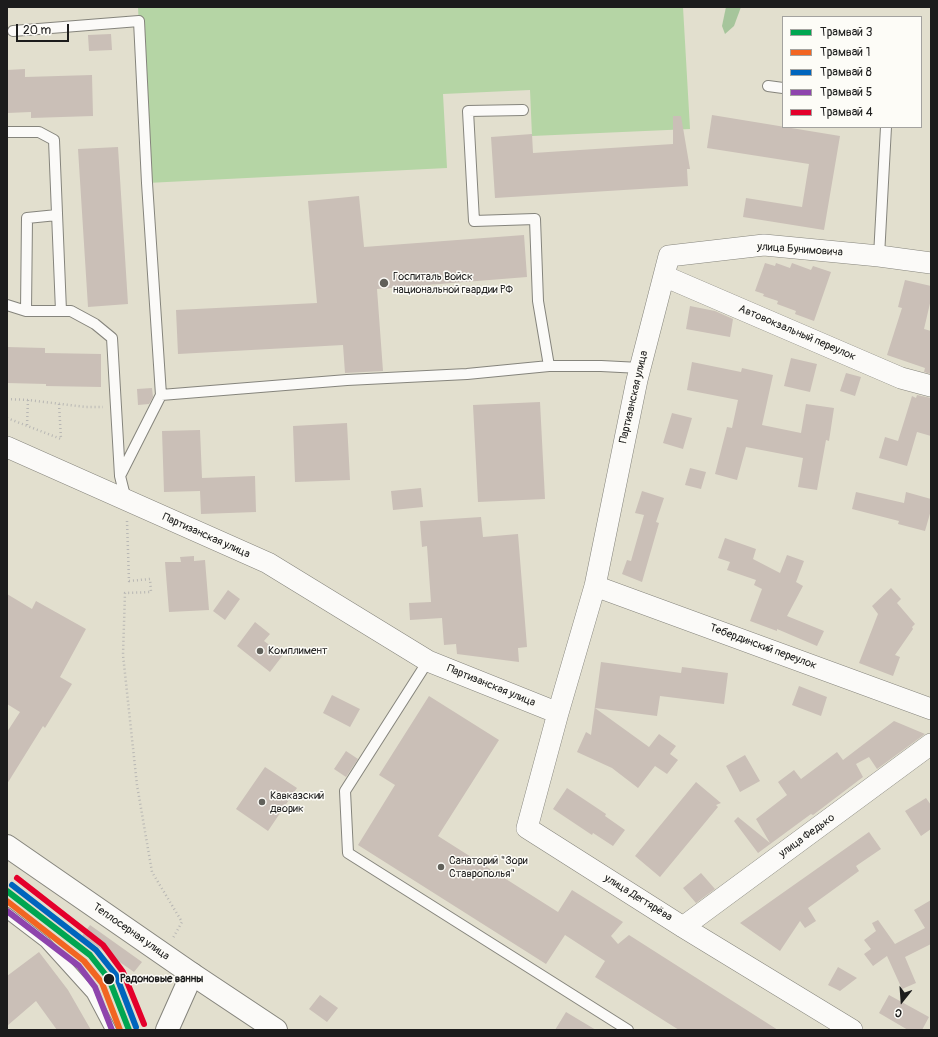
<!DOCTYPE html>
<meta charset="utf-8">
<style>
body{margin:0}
#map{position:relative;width:938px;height:1037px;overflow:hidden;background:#e2dfce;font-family:Pangolin,sans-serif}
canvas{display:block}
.frame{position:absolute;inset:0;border:8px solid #1c1c1c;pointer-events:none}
.legend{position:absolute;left:782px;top:16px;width:140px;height:112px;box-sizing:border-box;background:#fdfcf7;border:1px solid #a3a29f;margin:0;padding:5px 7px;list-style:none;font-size:12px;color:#1c1c1c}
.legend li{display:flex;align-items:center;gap:8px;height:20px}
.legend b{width:20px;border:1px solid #a3a29f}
.north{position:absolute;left:882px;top:981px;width:40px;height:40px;-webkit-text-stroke:3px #fdfcf7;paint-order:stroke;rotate:197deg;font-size:11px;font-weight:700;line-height:16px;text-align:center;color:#1c1c1c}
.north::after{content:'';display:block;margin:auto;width:14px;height:18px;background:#1c1c1c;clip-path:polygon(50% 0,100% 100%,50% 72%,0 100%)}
.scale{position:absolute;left:16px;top:24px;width:53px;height:18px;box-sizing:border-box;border:2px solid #1c1c1c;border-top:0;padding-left:5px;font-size:12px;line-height:14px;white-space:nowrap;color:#1c1c1c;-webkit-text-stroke:3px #fdfcf7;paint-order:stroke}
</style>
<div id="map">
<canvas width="938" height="1037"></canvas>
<div class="frame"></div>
<ul class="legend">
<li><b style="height:5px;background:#00a651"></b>Трамвай 3</li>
<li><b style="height:5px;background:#f26522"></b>Трамвай 1</li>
<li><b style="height:5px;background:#0065bd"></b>Трамвай 8</li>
<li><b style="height:5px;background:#8e44ad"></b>Трамвай 5</li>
<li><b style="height:5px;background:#e4002b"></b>Трамвай 4</li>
</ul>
<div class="north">С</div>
<div class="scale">20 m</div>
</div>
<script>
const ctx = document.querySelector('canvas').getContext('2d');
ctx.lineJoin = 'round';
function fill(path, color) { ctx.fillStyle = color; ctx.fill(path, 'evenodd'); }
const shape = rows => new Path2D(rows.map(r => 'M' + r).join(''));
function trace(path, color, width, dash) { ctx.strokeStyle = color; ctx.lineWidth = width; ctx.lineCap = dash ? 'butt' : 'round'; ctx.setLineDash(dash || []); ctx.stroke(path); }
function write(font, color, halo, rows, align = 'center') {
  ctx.font = font + ' Pangolin,sans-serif'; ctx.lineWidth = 3; ctx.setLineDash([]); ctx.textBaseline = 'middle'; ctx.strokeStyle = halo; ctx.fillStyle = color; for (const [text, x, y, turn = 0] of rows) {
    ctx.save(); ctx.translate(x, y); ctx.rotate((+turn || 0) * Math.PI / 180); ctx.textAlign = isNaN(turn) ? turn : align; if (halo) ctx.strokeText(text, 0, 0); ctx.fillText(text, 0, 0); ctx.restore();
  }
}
const green = shape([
 [138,7,683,7,690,129,532,136,530,90,443,94,447,168,147,183]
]);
const forest = shape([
 [726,7,741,7,734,26,725,34,722,26]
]);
const building = shape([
 [111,34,112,50,89,51,88,35],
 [25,69,25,77,92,75,93,116,31,118,31,112,7,113,7,70],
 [712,115,840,136,824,230,743,217,746,198,802,207,809,164,707,148],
 [673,116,681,116,690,169,687,169,688,186,495,198,491,137,532,134,533,153,673,144],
 [118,147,128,304,88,307,78,149],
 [359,196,364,247,524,235,527,277,377,289,383,371,345,373,343,345,178,354,176,310,317,303,308,201],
 [765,263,775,266,776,263,790,268,792,263,811,270,813,266,831,272,814,321,795,314,796,311,777,304,778,301,763,296,764,294,755,291],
 [905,280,931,286,931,299,924,329,931,331,931,374,924,372,925,368,887,355,902,308,898,307],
 [690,306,715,311,733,319,730,337,686,329],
 [7,347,45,348,45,353,101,354,101,387,46,386,46,384,7,383],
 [791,358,817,364,810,392,784,386],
 [692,362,741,372,742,368,773,375,762,425,801,433,806,404,834,408,829,441,826,440,817,490,798,487,803,458,746,447,737,480,715,474,727,427,732,428,738,400,687,390],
 [846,373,861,377,855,396,840,391],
 [152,388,153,397,149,404,138,405,137,389],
 [917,395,931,398,931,436,917,432,907,466,879,458,885,437,898,441,912,396,916,398],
 [540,402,545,499,478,502,473,405],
 [672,413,692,418,683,449,663,443],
 [347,423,350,480,295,482,293,426],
 [200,430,202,478,255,476,256,512,201,514,200,491,164,492,162,431],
 [690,468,706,472,701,489,685,485],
 [421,488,423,507,393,510,391,491],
 [642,491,664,498,656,522,659,523,642,582,622,574,627,560,631,561,644,515,635,513],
 [856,492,904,503,906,492,931,499,931,510,925,531,898,524,899,521,852,509],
 [481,517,483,537,518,534,527,647,518,648,519,662,457,654,456,644,444,645,442,618,410,620,409,603,431,602,427,546,422,547,420,521],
 [725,538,756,549,753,559,780,573,787,555,804,561,796,582,803,586,787,616,824,631,817,646,777,629,777,631,750,621,762,589,754,585,756,580,727,570,730,562,718,558],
 [194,556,194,561,205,560,209,610,169,612,165,562,181,562,180,557],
 [891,588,901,599,897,603,915,624,912,627,913,629,895,655,900,657,893,676,859,663,878,614,872,606],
 [228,590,240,599,225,620,213,611],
 [7,594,32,609,36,601,86,629,60,677,72,684,45,728,43,726,7,784,7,732,20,712,7,704],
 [255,622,270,634,264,641,283,655,270,672,237,646],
 [601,662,681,673,682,667,728,673,724,704,660,696,657,716,595,708,649,747,659,734,676,746,670,754,678,760,667,774,655,766,638,788,612,768,577,752,586,732,591,735],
 [799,686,827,697,821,716,792,705],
 [332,695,360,709,350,727,323,713],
 [429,696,499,740,438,836,558,912,572,890,623,922,611,936,618,944,629,935,778,1030,679,1030,595,977,605,961,565,935,546,964,358,845,395,785,379,775],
 [894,721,925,734,877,769,869,757,856,764,863,777,813,815,811,814,758,853,734,821,738,817,770,843,756,819,787,795,778,782,794,770,801,779,837,752,843,760],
 [346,751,358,759,346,777,334,769],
 [745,755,760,781,740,792,726,766],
 [265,767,297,788,268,831,236,809],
 [696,782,721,803,716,805,718,807,660,877,635,856],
 [567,788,606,814,605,816,625,830,613,846,593,833,592,835,553,809],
 [926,798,931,805,931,829,921,836,905,811],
 [869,832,881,849,856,866,859,871,808,908,816,921,805,928,800,921,780,951,740,923],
 [701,873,715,889,696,903,683,888],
 [931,900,931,944,905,957,916,983,902,989,887,956,873,966,864,954,871,949,864,940,876,931,872,923,878,920,895,944,925,928,914,910],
 [90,925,142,962,134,972,82,936],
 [39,952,68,990,91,1030,57,1030,36,1001,7,1026,7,976],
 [838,967,857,978,840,991,828,985],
 [320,995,338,1008,327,1022,309,1009],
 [889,995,929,1017,922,1030,908,1030,879,1013],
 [566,1012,596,1030,555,1030]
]);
const path = shape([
 [7,399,28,400,86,407,103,407],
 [7,418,61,439,59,404],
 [27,425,28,400],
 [127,521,129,581,150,579,151,592,125,593,123,655,137,785,152,872,182,922,173,938]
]);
const service = shape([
 [13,31,139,21,147,183,161,395],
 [768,86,783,88],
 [523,110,468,111,474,221,535,219,538,301,549,366],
 [7,132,39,132,54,140,61,311],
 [879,256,886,127],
 [7,305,26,311,71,311,95,324,112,338,120,476,126,500],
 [26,311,27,218,57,215],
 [120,476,161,395,347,380,467,374,549,366,601,366,640,368],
 [428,661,345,791,348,853,628,1030],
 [7,913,45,942,92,994,111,1030]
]);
const minor = shape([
 [664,276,901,378,931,386],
 [7,447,268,563,428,661,558,713,595,586,637,380,669,256,764,245,879,256,931,263],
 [595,586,931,709],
 [558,713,527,828,683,927,852,1030],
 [683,927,931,744]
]);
const tertiary = shape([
 [167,1030,192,974]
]);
const secondary = shape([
 [7,846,192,974,276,1030]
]);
const tram1 = shape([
 [7,891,90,955,109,979,129,1030]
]);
const tram2 = shape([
 [7,901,84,961,102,983,120,1030]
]);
const tram3 = shape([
 [12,885,96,950,116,975,136,1027]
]);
const tram4 = shape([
 [7,911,79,966,95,987,112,1030]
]);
const tram5 = shape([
 [17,878,103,945,123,972,144,1024]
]);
const markers = [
 [384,283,5,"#61605a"],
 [260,651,4,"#61605a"],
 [262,802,4,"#61605a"],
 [441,867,4,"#61605a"],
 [109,979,6,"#1c1c1c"]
];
const streetNames = [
 ["улица Бунимовича",800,250,4],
 ["Автовокзальный переулок",797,333,23],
 ["Партизанская улица",634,397,-77],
 ["Партизанская улица",206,536,24],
 ["Тебердинский переулок",763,647,20],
 ["Партизанская улица",491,686,22],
 ["улица Федько",807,836,-36],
 ["улица Дегтярёва",638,898,32],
 ["Теплосерная улица",131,932,35]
];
const poiNames = [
 ["Госпиталь Войск",393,277],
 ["национальной гвардии РФ",393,290],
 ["Комплимент",268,651],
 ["Кавказский",270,796],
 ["дворик",270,809],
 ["Санаторий \"Зори",449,861],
 ["Ставрополья\"",449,874]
];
const stopNames = [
 ["Радоновые ванны",120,979]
];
fill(green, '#b5d5a5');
fill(forest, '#a6c59b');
fill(building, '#cabfb7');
trace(service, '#85847c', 12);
trace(minor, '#85847c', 22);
trace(tertiary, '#85847c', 24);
trace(secondary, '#85847c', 24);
trace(path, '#b8b7b4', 2.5, [1, 3]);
trace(service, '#fbfaf8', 10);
trace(minor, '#fbfaf8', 21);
trace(tertiary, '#fbfaf8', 22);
trace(secondary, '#fbfaf8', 22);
trace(tram1, '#00a651', 6);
trace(tram2, '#f26522', 6);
trace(tram3, '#0065bd', 6);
trace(tram4, '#8e44ad', 6);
trace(tram5, '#e4002b', 6);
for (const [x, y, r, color] of markers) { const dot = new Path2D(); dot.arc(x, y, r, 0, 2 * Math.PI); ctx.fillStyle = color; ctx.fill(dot); trace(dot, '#fdfcf7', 1.5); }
write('11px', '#1c1c1c', '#fdfcf7', streetNames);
write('11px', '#1c1c1c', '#fdfcf7', poiNames, 'left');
write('bold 11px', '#1c1c1c', '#fdfcf7', stopNames, 'left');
</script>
